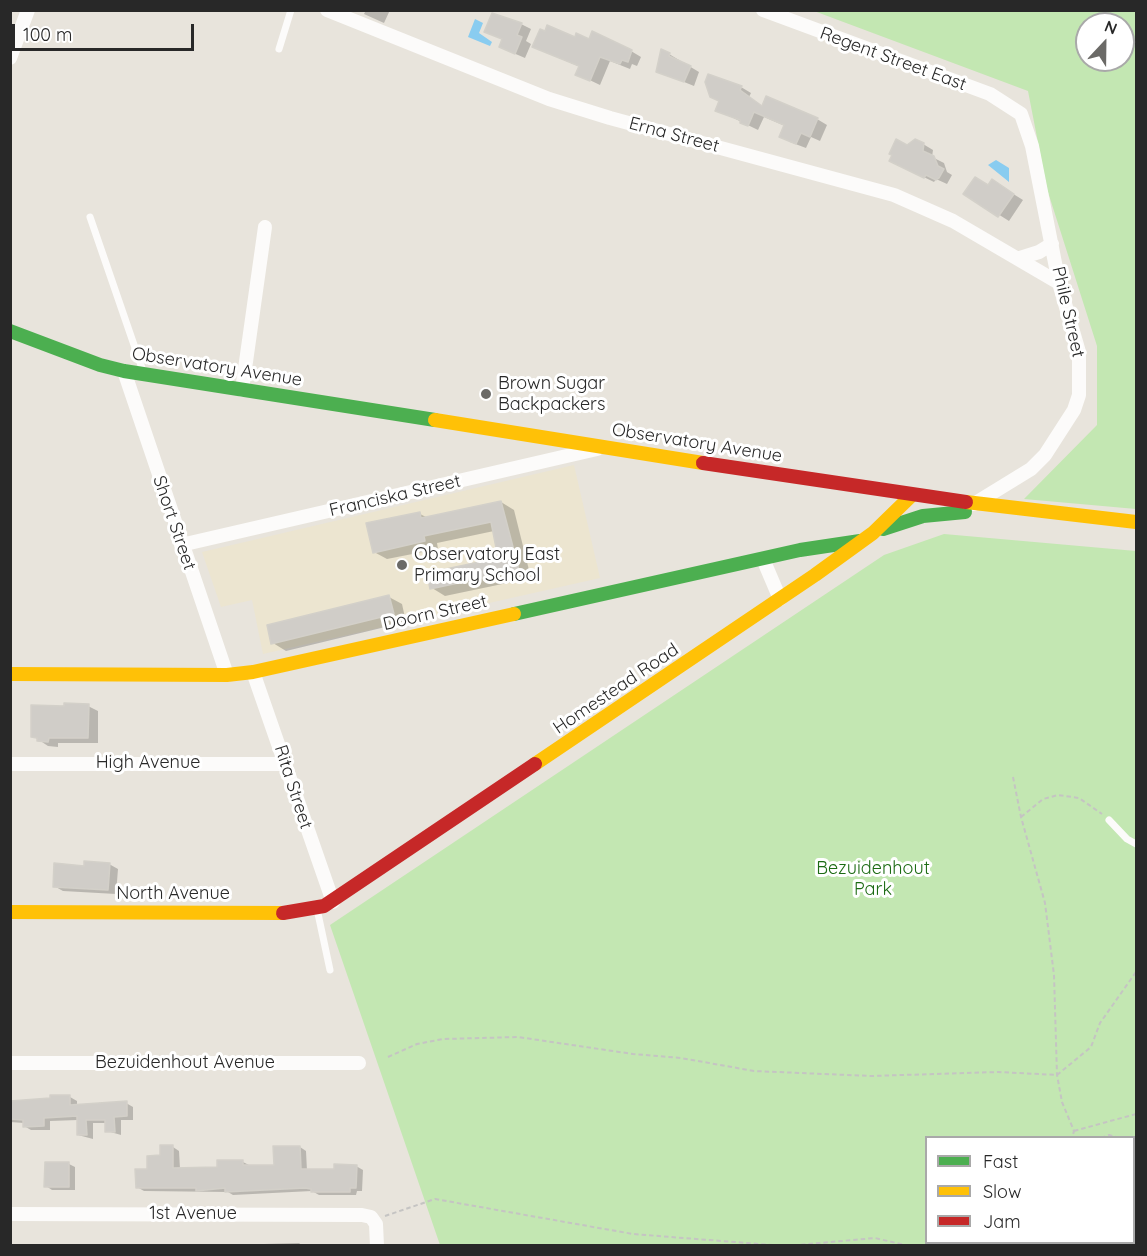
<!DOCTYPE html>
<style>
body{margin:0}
#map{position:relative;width:1147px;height:1256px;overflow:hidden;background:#e8e4dc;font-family:Quicksand,sans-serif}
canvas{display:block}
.frame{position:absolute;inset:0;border:12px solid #282828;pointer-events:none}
.legend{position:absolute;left:925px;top:1136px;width:210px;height:108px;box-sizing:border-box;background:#fff;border:2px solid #a9a9a9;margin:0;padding:8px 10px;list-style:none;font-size:18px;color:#282828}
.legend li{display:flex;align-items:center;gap:12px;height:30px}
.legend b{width:30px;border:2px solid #a9a9a9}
.north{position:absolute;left:1075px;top:12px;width:60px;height:60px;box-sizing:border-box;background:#fff;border:2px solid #a9a9a9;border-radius:50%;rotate:22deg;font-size:16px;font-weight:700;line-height:24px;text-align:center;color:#282828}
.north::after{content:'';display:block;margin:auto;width:21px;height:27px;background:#6b6a67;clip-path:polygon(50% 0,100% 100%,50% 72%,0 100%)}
.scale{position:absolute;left:12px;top:24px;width:182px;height:27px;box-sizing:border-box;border:3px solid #282828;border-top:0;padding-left:8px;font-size:18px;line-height:21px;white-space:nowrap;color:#282828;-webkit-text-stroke:4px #fff;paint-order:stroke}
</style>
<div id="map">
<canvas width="1147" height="1256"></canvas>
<div class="frame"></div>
<ul class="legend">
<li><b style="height:8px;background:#4caf50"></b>Fast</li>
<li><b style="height:8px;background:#ffc107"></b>Slow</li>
<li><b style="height:8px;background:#c62828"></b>Jam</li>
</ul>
<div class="north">N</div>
<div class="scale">100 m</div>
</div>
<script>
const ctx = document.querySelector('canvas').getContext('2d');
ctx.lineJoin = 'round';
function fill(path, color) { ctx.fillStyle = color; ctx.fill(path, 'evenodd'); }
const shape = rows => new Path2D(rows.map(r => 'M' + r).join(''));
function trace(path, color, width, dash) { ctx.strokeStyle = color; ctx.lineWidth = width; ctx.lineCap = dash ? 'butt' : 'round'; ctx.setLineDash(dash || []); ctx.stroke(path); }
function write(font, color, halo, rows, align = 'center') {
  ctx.font = font + ' Quicksand,sans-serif'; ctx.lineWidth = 6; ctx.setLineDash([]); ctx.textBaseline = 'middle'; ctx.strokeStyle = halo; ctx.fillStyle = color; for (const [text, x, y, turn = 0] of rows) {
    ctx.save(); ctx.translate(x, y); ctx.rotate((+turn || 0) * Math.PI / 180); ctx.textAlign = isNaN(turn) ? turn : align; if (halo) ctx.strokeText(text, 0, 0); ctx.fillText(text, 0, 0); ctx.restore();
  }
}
const education = shape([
 [574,465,600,578,263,654,252,600,221,607,202,552]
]);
const green = shape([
 [814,11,1136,11,1136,509,1024,499,1097,425,1097,346,1047,189,1028,91],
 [1087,24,1123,24,1123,60,1087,60],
 [944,534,1136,551,1136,1245,440,1245,330,925,884,555],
 [926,1138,1134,1138,1134,1242,926,1242]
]);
const water = shape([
 [475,19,483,23,479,33,492,42,490,46,468,37],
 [996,160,1009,168,1009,182,988,165]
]);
const shadow = shape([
 [366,10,390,10,384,23,364,14],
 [521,24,531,29,526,41,531,44,525,58,511,52,504,40,486,31],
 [576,39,631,51,641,57,637,66,632,64,630,69,610,61,600,85,577,74,580,67,534,47],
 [669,54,699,72,694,86,657,71],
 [741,87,751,93,749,97,763,107,817,119,827,125,820,141,811,137,806,148,790,142,785,126,764,117,758,130,717,110,720,102,711,96],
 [923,144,933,150,932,157,944,163,947,172,952,175,947,184,936,179,934,182,901,166,908,147],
 [988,187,1002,187,1023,200,1009,221,966,194],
 [501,502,514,510,531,578,445,596,432,588,500,559,494,531,437,543,438,549,387,559,374,552,420,514,428,518],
 [389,597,402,604,406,622,286,651,273,643],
 [88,706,98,711,98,743,58,743,58,747,48,746,33,736],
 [109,864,118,869,116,894,63,891,54,886,85,867],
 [70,1097,77,1101,77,1106,126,1103,133,1107,133,1120,121,1120,121,1135,107,1131,106,1123,93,1123,93,1139,78,1135,78,1120,50,1121,50,1130,31,1130,24,1126,24,1123,10,1122,10,1101],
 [173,1147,179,1151,180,1169,218,1169,243,1162,249,1165,275,1167,300,1147,306,1151,307,1171,336,1170,356,1166,363,1170,362,1191,357,1191,356,1195,319,1195,312,1191,233,1195,228,1192,144,1191,137,1187],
 [69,1164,75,1167,75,1190,52,1190,46,1186],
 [299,1243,303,1246,193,1246]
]);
const building = shape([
 [492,13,522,23,517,35,522,37,515,54,499,47,502,39,484,32,492,13],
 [547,25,575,37,576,33,589,39,592,31,632,50,628,62,622,60,620,64,600,57,590,81,575,75,579,66,532,47,540,29,545,31,547,25],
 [661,49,670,53,669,56,691,66,684,82,656,72,661,49],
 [708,74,742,86,740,90,762,106,766,96,818,118,810,137,801,133,796,144,779,137,784,125,754,112,748,126,740,123,740,120,715,111,719,101,710,97,705,82,708,74],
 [896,139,907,145,915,139,924,143,923,151,934,156,938,166,944,169,939,178,936,180,926,175,924,178,889,161,892,155,889,154,896,139],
 [975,177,988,185,992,179,1014,194,998,217,963,194,975,177],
 [501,501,519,570,430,589,427,573,498,558,491,522,424,536,425,541,373,553,366,523,420,512,421,518,501,501],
 [389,595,394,614,271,644,267,625,389,595],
 [64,703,89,704,88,738,49,738,48,742,37,741,37,738,31,737,31,705,64,706,64,703],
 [84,861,110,863,108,890,53,887,54,863,84,866,84,861],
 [50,1095,70,1095,70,1105,127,1101,127,1116,114,1117,115,1132,105,1132,105,1120,86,1120,87,1135,77,1135,77,1116,44,1118,44,1126,23,1127,23,1120,10,1119,10,1101,50,1098,50,1095],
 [160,1145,173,1145,173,1168,217,1167,217,1160,243,1160,243,1165,274,1165,273,1146,300,1146,301,1169,334,1169,334,1164,357,1165,356,1188,350,1188,350,1192,311,1192,311,1189,305,1188,225,1192,225,1188,196,1191,196,1188,136,1188,135,1169,147,1169,147,1156,160,1155,160,1145],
 [45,1162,69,1162,69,1187,44,1187,45,1162]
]);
const path = shape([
 [1013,777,1021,817,1045,903,1054,975,1057,1075,1062,1102,1074,1131,1072,1138],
 [1021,817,1043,799,1058,795,1079,798,1102,814],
 [388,1057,417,1044,443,1039,518,1037,633,1054,681,1058,754,1071,871,1076,998,1072,1057,1075,1091,1047,1100,1023,1136,972],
 [1074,1131,1136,1114],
 [1101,1138,1109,1135,1120,1138],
 [1134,1141,1136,1142],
 [385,1216,435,1199,633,1234,785,1246],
 [786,1246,875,1238,909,1246],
 [1022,1246,1024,1242]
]);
const lane = shape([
 [279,49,291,10],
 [90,217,143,371],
 [1109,820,1127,839,1136,844],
 [317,909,330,970]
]);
const street = shape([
 [327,10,549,99,610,118,894,195,953,221,1059,283],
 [763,10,990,94,1021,114,1032,146,1059,283,1079,352,1079,395,1074,410,1045,455,1031,469,974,504],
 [10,58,28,10],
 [1020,258,1039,252,1052,244],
 [124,371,227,675],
 [242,390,265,227],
 [181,545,597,449],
 [763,559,780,599],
 [253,672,333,902],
 [10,764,286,764],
 [10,1063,359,1063],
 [10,1214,362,1215,371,1217,376,1224,377,1246]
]);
const fast = shape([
 [10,331,100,365,124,371,435,420],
 [883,529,923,516,965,512],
 [514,614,800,550,860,541]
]);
const slow = shape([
 [435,420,703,463],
 [966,502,1136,522],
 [10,674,227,675,253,672,514,614],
 [535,764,815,575,873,533,911,496],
 [10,912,283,913]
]);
const jam = shape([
 [703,463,966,502],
 [283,913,324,906,535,764]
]);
const markers = [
 [486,394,6,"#6b6a67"],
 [402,565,6,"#6b6a67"]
];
const streetNames = [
 ["Regent Street East",893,59,20],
 ["Erna Street",674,135,15],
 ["Phile Street",1068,312,77],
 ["Observatory Avenue",217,367,9],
 ["Observatory Avenue",697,443,9],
 ["Franciska Street",395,496,-13],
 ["Short Street",174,523,71],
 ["Doorn Street",435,613,-13],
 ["Homestead Road",616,689,-34],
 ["High Avenue",148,763],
 ["Rita Street",293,787,72],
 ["North Avenue",173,894],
 ["Bezuidenhout Avenue",185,1063],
 ["1st Avenue",193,1214]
];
const poiNames = [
 ["Brown Sugar",498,384],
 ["Backpackers",498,405],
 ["Observatory East",414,555],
 ["Primary School",414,576]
];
const parkNames = [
 ["Bezuidenhout",873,869],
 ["Park",873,890]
];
fill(education, '#ece5d0');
fill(green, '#c3e7b2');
fill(water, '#89ccf0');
fill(shadow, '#0003');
fill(building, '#d0cdc8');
trace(building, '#d3d0c9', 1.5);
trace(path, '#c5c4c3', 2, [4.5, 3]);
trace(lane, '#fcfbfa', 7);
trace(street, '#fcfbfa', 14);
trace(fast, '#4caf50', 14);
trace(slow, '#ffc107', 14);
trace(jam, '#c62828', 14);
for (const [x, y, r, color] of markers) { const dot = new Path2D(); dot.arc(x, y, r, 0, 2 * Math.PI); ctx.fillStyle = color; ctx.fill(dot); trace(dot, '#fff', 2); }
write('18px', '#282828', '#fff', streetNames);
write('18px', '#282828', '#fff', poiNames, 'left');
write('18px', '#1c6b13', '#fff', parkNames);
</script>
